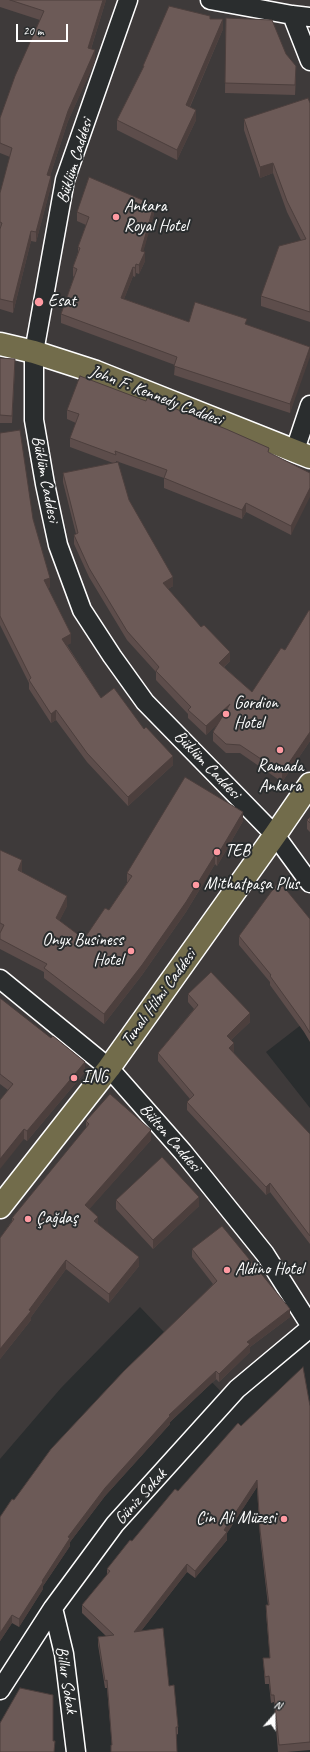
<!DOCTYPE html>
<meta charset="utf-8">
<style>
body{margin:0}
#map{position:relative;width:310px;height:1752px;overflow:hidden;background:#2a2d2e;font-family:Caveat,sans-serif}
canvas{display:block}
.north{position:absolute;left:254px;top:1696px;width:40px;height:40px;-webkit-text-stroke:3px #2a2d2e;paint-order:stroke;rotate:20deg;font-size:11px;font-weight:700;line-height:16px;text-align:center;color:#fff}
.north::after{content:'';display:block;margin:auto;width:14px;height:18px;background:#fff;clip-path:polygon(50% 0,100% 100%,50% 72%,0 100%)}
.scale{position:absolute;left:16px;top:24px;width:52px;height:18px;box-sizing:border-box;border:2px solid #fff;border-top:0;padding-left:5px;font-size:12px;line-height:14px;white-space:nowrap;color:#fff;-webkit-text-stroke:3px #2a2d2e;paint-order:stroke}
</style>
<div id="map">
<canvas width="310" height="1752"></canvas>
<div class="north">N</div>
<div class="scale">20 m</div>
</div>
<script>
const ctx = document.querySelector('canvas').getContext('2d');
ctx.lineJoin = 'round';
function fill(path, color) { ctx.fillStyle = color; ctx.fill(path, 'evenodd'); }
const shape = rows => new Path2D(rows.map(r => 'M' + r).join(''));
function trace(path, color, width, dash) { ctx.strokeStyle = color; ctx.lineWidth = width; ctx.lineCap = dash ? 'butt' : 'round'; ctx.setLineDash(dash || []); ctx.stroke(path); }
function write(font, color, halo, rows, align = 'center') {
  ctx.font = font + ' Caveat,sans-serif'; ctx.lineWidth = 4; ctx.setLineDash([]); ctx.textBaseline = 'middle'; ctx.strokeStyle = halo; ctx.fillStyle = color; for (const [text, x, y, turn = 0] of rows) {
    ctx.save(); ctx.translate(x, y); ctx.rotate((+turn || 0) * Math.PI / 180); ctx.textAlign = isNaN(turn) ? turn : align; if (halo) ctx.strokeText(text, 0, 0); ctx.fillText(text, 0, 0); ctx.restore();
  }
}
const built = shape([
 [0,0,310,0,310,1018,266,1052,310,1108,310,1328,228,1399,140,1307,61,1388,0,1459]
]);
const minor = shape([
 [128,0,65,180,34,352,34,420,45,484,58,545,82,610,112,656,145,702,275,835,310,883],
 [210,0,292,15,310,17],
 [292,15,310,61],
 [295,450,310,405],
 [0,979,109,1068,183,1152,265,1254,310,1325],
 [53,1608,64,1654,76,1752],
 [0,1690,53,1608,115,1524,237,1389,310,1328]
]);
const major = shape([
 [0,344,34,352,96,372,310,457],
 [0,1207,109,1068,275,835,310,784]
]);
const wall = shape([
 [0,0,106,0,91,49,95,61,68,121,50,176,51,186,36,242,31,241,13,313,0,309,0,193,10,157,0,153,0,118,40,20,0,7],
 [226,18,286,54,296,76,295,95,225,93],
 [223,29,190,107,196,120,177,160,117,130,117,120,143,69,143,66],
 [310,103,310,322,261,306,261,296,301,240,287,212,273,173,260,178,244,130,244,119],
 [77,212,154,214,143,251,145,261,139,274,136,273,135,277,133,276,124,299,189,322,247,325,310,347,290,413,174,375,175,365,61,323,61,314,74,277,73,276,73,267,78,252,78,247,86,225,77,221],
 [0,358,15,366,12,423,0,423],
 [67,410,269,453,310,473,291,535,246,512,242,519,164,488,164,478,116,461,116,463,129,500,173,586,168,589,230,661,224,667,252,692,285,650,310,611,310,741,282,782,240,753,226,753,213,741,213,732,218,723,206,735,188,718,188,714,156,680,156,672,127,640,89,577,74,544,74,535,76,534,63,482,63,473,113,463,70,447,70,438,76,423,67,419],
 [0,433,33,519,50,587,48,588,71,643,67,645,101,698,144,729,173,765,128,806,87,762,56,720,51,723,29,689,29,683,0,625],
 [310,817,310,832,307,829,307,820],
 [243,821,217,866,215,864,186,912,142,975,104,1024,44,978,44,972,0,949,0,850,22,870,22,872,67,906,59,921,84,939,109,910,127,883,127,873],
 [310,919,310,1042,304,1032,270,985,270,982,239,945,239,936],
 [188,994,250,1022,231,1040,234,1052,233,1053,310,1134,310,1250,310,1244,270,1192,266,1195,187,1110,187,1102,190,1099,158,1061,158,1053,194,1009,188,1002],
 [0,998,85,1072,27,1141,24,1139,8,1090,0,1084],
 [86,1121,151,1140,89,1209,98,1224,139,1266,109,1303,66,1269,31,1317,31,1320,0,1359,0,1238,12,1221,12,1218,86,1128],
 [116,1200,199,1206,153,1249,116,1209],
 [192,1249,290,1317,250,1347,250,1352,219,1382,216,1379,170,1422,170,1424,105,1496,70,1542,70,1546,43,1586,43,1589,19,1627,12,1623,0,1641,0,1517,14,1500,213,1284,192,1257],
 [310,1406,310,1750,287,1752,278,1752,274,1702,271,1703,269,1684,265,1684,263,1658,270,1658,266,1613,266,1605,268,1605,260,1537,257,1487,227,1533,227,1540,195,1578,187,1572,141,1631,169,1686,178,1727,178,1734,176,1735,177,1752,111,1752,111,1745,112,1745,107,1688,105,1688,98,1645,98,1637,106,1636,82,1613,82,1605,107,1575,107,1569,132,1541,178,1491,241,1426]
]);
const shadedWall = shape([
 [103,0,106,0,88,58,88,48],
 [223,19,223,29,186,115,186,105],
 [95,50,95,61,68,121,47,185,47,175,68,111],
 [296,66,296,76,295,95,295,85],
 [196,110,196,120,177,160,177,150],
 [273,163,273,173,260,178,260,167],
 [51,176,51,186,36,242,36,232],
 [154,205,154,214,141,260,141,251],
 [31,231,31,241,13,313,13,302],
 [145,252,145,261,139,274,139,265],
 [136,264,136,273,135,277,135,268],
 [133,267,133,276,121,307,121,298],
 [310,348,310,357,290,413,290,404],
 [15,359,15,366,12,423,12,416],
 [310,488,310,497,291,535,291,526],
 [246,503,246,512,242,519,242,510],
 [173,577,173,586,163,592,163,583],
 [50,578,50,587,44,589,44,580],
 [71,634,71,643,62,648,62,639],
 [230,652,230,661,219,671,219,663],
 [230,704,230,713,206,735,206,726],
 [56,710,56,720,51,723,51,714],
 [310,732,310,741,282,782,282,773],
 [173,756,173,765,128,806,128,797],
 [243,812,243,821,217,866,217,856],
 [215,855,215,864,186,912,142,975,104,1024,104,1014],
 [22,860,22,870,18,880,18,870],
 [67,896,67,906,56,928,56,918],
 [250,1013,250,1022,227,1044,227,1036],
 [234,1043,234,1052,229,1056,229,1048],
 [85,1062,85,1072,27,1141,27,1131],
 [24,1129,24,1139,0,1169,0,1159],
 [151,1130,151,1140,85,1214,85,1205],
 [270,1183,270,1192,266,1195,266,1187],
 [199,1197,199,1206,153,1249,153,1240],
 [98,1217,98,1226,94,1221],
 [139,1257,139,1266,109,1303,109,1294],
 [66,1260,66,1269,31,1317,31,1320,0,1359,0,1349],
 [290,1309,290,1317,250,1347,250,1352,219,1382,219,1374,247,1342],
 [216,1371,216,1379,170,1422,170,1424,105,1496,70,1542,70,1546,43,1586,43,1589,19,1627,19,1619,42,1581,68,1537,105,1488,169,1415],
 [257,1480,257,1487,227,1533,227,1540,195,1578,195,1571,224,1530],
 [187,1564,187,1572,134,1640,134,1632],
 [12,1615,12,1623,0,1641,0,1633]
]);
const building = shape([
 [10,0,103,0,88,48,95,50,68,111,47,175,51,176,36,232,31,231,13,302,0,299,0,229,2,223,0,222,0,193,12,148,0,143,0,118,15,76,44,11,10,0],
 [169,6,210,16,210,19,223,19,186,105,196,110,177,150,117,120,144,66,143,66,169,6],
 [226,18,272,20,286,54,296,66,295,85,225,83,226,18],
 [308,98,310,103,310,312,261,296,279,246,306,239,287,201,273,163,260,167,244,119,308,98],
 [89,177,154,205,141,251,145,252,139,265,136,264,135,268,133,267,121,298,189,322,195,302,247,319,245,324,310,347,290,404,174,366,177,357,61,314,77,269,73,267,80,248,78,247,89,217,77,212,89,177],
 [0,358,15,359,12,416,0,415,0,358],
 [80,376,146,401,147,398,176,409,226,429,269,448,268,452,310,473,310,488,291,526,246,503,242,510,164,478,167,470,115,451,116,455,70,438,79,414,67,410,80,376],
 [20,430,33,519,50,578,44,580,71,634,62,639,101,698,114,688,144,729,146,727,173,756,128,797,87,753,56,710,51,714,29,680,31,678,0,616,0,433,20,430],
 [118,462,129,500,173,577,163,583,201,627,204,625,230,652,219,663,252,692,281,648,285,650,309,610,310,611,310,732,282,773,240,745,226,744,213,732,230,704,206,726,188,710,191,707,156,671,159,667,127,631,89,568,74,535,78,533,63,473,118,462],
 [185,777,243,812,217,856,215,855,186,902,142,965,104,1014,44,968,47,964,0,939,0,933,4,925,0,923,0,850,22,860,18,870,67,896,56,918,84,939,105,908,109,910,132,876,127,873,185,777],
 [310,817,310,823,307,820,310,817],
 [279,881,310,919,310,1033,304,1023,270,976,271,975,239,936,279,881],
 [211,972,250,1013,227,1036,234,1043,229,1048,310,1134,310,1236,270,1183,266,1187,187,1102,194,1095,158,1053,198,1005,188,994,211,972],
 [0,998,51,1038,53,1036,85,1062,27,1131,24,1129,0,1159,0,1100,13,1084,0,1074,0,998],
 [110,1094,151,1130,85,1205,98,1217,94,1221,139,1257,109,1294,66,1260,29,1310,31,1311,0,1349,0,1238,14,1219,12,1218,89,1124,86,1121,110,1094],
 [162,1157,199,1197,153,1240,116,1200,162,1157],
 [222,1226,290,1309,247,1342,250,1344,219,1374,216,1371,169,1415,170,1416,105,1488,68,1537,70,1538,42,1581,43,1582,19,1619,12,1615,0,1633,0,1517,12,1499,14,1500,51,1449,124,1371,217,1281,192,1249,222,1226],
 [303,1367,310,1406,310,1742,279,1745,274,1695,271,1695,269,1676,265,1677,263,1658,270,1658,266,1605,269,1605,260,1530,257,1480,224,1530,227,1532,195,1571,187,1564,134,1632,163,1628,169,1686,174,1685,178,1727,176,1727,177,1752,111,1752,111,1745,112,1745,107,1680,105,1681,98,1637,114,1635,82,1605,110,1571,107,1569,130,1540,132,1541,175,1489,178,1491,238,1423,241,1426,303,1367],
 [20,1688,53,1695,53,1741,55,1741,54,1752,0,1752,0,1723,20,1688]
]);
const markers = [
 [116,217,4,"#ff9aa2"],
 [39,302,5,"#ff9aa2"],
 [226,714,4,"#ff9aa2"],
 [280,750,4,"#ff9aa2"],
 [217,852,4,"#ff9aa2"],
 [196,885,4,"#ff9aa2"],
 [131,951,4,"#ff9aa2"],
 [74,1078,4,"#ff9aa2"],
 [28,1219,4,"#ff9aa2"],
 [227,1270,4,"#ff9aa2"],
 [284,1519,4,"#ff9aa2"]
];
const streetNames = [
 ["Büklüm Caddesi",75,161,-73],
 ["John F. Kennedy Caddesi",156,396,21],
 ["Büklüm Caddesi",45,479,79],
 ["Büklüm Caddesi",207,765,46],
 ["Tunalı Hilmi Caddesi",159,998,-54],
 ["Bülten Caddesi",170,1138,49],
 ["Güniz Sokak",141,1497,-48],
 ["Billur Sokak",66,1680,81]
];
const poiNames = [
 ["Ankara",124,207],
 ["Royal Hotel",124,227],
 ["Esat",48,302],
 ["Gordion",234,704],
 ["Hotel",234,724],
 ["Ramada",280,767,"center"],
 ["Ankara",280,787,"center"],
 ["TEB",225,852],
 ["Mithatpaşa Plus",204,885],
 ["Onyx Business",123,941,"right"],
 ["Hotel",123,961,"right"],
 ["ING",82,1078],
 ["Çağdaş",36,1219],
 ["Aldino Hotel",235,1270],
 ["Cin Ali Müzesi",276,1519,"right"]
];
fill(built, '#3e3a3a');
trace(minor, '#fff', 21);
trace(major, '#fff', 25);
trace(minor, '#2a2d2e', 18);
trace(major, '#726c4b', 22);
fill(wall, '#5d4d4b');
fill(shadedWall, '#4c3f3d');
fill(building, '#6c5a57');
trace(building, '#4c3f3d', 1);
for (const [x, y, r, color] of markers) { const dot = new Path2D(); dot.arc(x, y, r, 0, 2 * Math.PI); ctx.fillStyle = color; ctx.fill(dot); trace(dot, '#2a2d2e', 1.5); }
write('17px', '#fff', '#2a2d2e', streetNames);
write('17px', '#fff', '#2a2d2e', poiNames, 'left');
</script>
